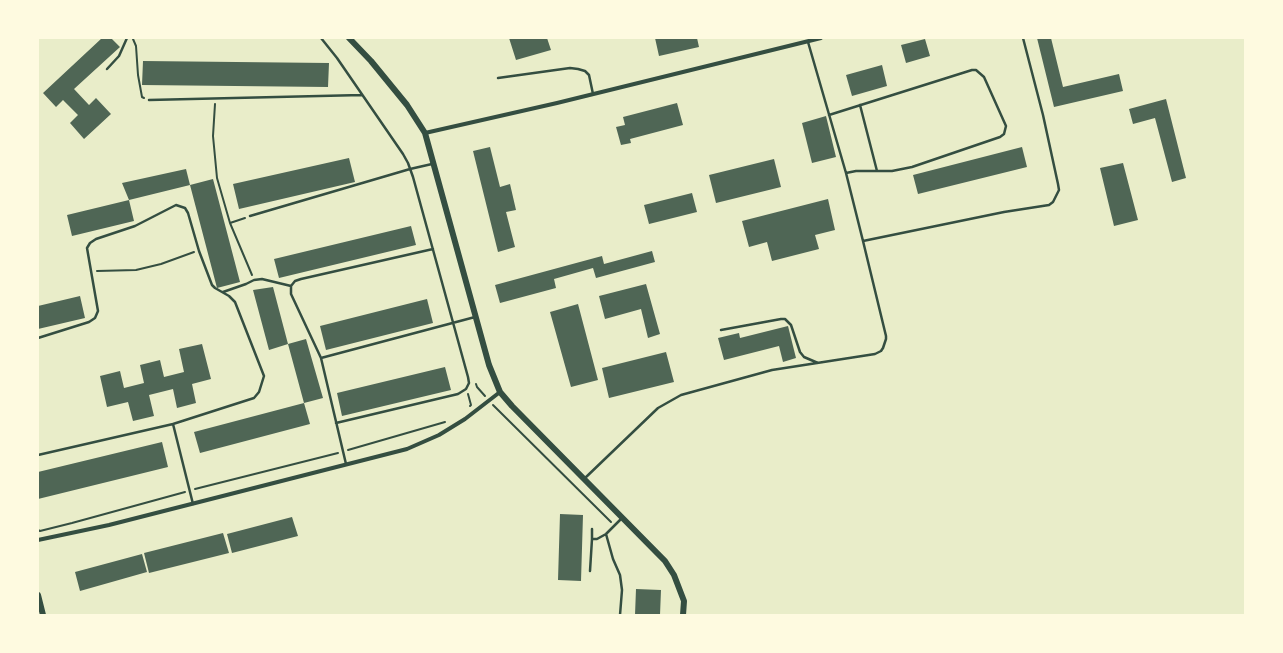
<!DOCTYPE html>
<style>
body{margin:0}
#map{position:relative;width:1283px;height:653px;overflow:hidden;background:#e9edc9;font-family:Lora,serif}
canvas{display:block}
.frame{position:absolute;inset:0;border:39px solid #fefae0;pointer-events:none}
</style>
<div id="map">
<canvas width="1283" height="653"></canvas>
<div class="frame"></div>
</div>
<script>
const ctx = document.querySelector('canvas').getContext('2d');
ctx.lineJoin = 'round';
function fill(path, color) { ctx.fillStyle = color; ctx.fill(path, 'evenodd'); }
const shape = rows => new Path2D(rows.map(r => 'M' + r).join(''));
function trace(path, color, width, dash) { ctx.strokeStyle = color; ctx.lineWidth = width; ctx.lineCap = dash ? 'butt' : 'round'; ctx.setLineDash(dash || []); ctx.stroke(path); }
const building = shape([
 [102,38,111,38,120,47,74,89,89,105,96,98,111,114,84,139,70,123,78,115,63,100,56,107,43,93],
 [509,38,547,38,551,50,516,60],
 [655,38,697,38,699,47,659,56],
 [1037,38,1051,38,1063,87,1119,74,1123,91,1054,107],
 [925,39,930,56,906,63,901,45],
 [143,61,329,63,328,87,142,85],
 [882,65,887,86,852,96,846,75],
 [1166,99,1186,178,1172,182,1155,118,1133,124,1129,109],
 [677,103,683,125,630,139,631,143,621,145,616,127,625,125,623,117],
 [826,116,836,157,812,163,802,123],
 [490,147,500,187,510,184,516,210,506,212,515,247,498,252,473,151],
 [1022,147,1027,167,918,194,913,175],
 [349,158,355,182,239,209,233,184],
 [774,159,781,187,716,203,709,175],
 [1123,163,1138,220,1114,226,1100,168],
 [186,169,190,185,129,200,134,221,72,236,67,215,129,200,122,183],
 [213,179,240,282,217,288,190,185],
 [692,193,697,212,649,224,644,205],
 [828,199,835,230,815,235,819,249,772,261,767,242,749,247,742,221],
 [411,226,416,245,279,278,274,259],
 [652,251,655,262,596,278,593,268,554,279,556,288,500,303,495,285,602,256,604,264],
 [646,284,660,334,648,338,641,309,605,319,599,296],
 [273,287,288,344,269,350,253,290],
 [80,296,85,318,38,329,38,306],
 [427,299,433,323,326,350,320,326],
 [578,304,598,380,571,387,550,312],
 [788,326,796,358,783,362,779,346,724,360,718,338,739,333,740,338],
 [306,339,323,398,304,403,288,344],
 [202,344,211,379,192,384,196,403,177,408,173,389,149,395,154,416,133,421,128,402,107,407,100,376,120,371,124,388,144,383,140,365,160,360,164,377,184,372,179,349],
 [666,352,674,382,609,398,602,368],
 [445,367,451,390,342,416,337,393],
 [304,403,310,424,200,453,194,432],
 [162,442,168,467,38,499,38,472],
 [560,514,583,515,581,581,558,580],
 [292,517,298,536,232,553,227,534],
 [223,533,229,553,149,573,144,553],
 [142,554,147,572,80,591,75,572],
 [636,589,661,590,660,615,635,615]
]);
const path = shape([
 [133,39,136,46,138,75,142,97,144,98],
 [215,104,213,136,217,178,230,223,252,275],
 [230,223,245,218],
 [97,271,136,270,161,264,194,252],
 [476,384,477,387,485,396],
 [468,394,471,405,470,406],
 [493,405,611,522],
 [348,450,445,422],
 [195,489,338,453],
 [38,530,40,531,72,523,185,492]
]);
const service = shape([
 [321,38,337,58,403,154,408,163,413,177,468,377,469,383,466,389,458,394,336,423],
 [107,69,119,56,127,38],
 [498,78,570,68,578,69,585,71,589,75,593,94],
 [149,100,362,95],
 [860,105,877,171],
 [829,115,972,70,976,70,984,77,1006,126,1004,134,1000,137,912,167,892,171,856,171,846,173],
 [250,216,410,169,432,164],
 [863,241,1004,212,1049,205,1053,202,1059,190,1058,184,1043,115,1023,38],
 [223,292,246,284,254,280,262,279,291,286],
 [721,330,781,319,785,319,791,325,800,352,804,357,818,363],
 [38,338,89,322,95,318,98,311,87,248,90,243,96,239,135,226,176,205,185,208,188,213,199,251,212,285,215,288,229,296,235,302,264,376,259,392,254,398,173,424],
 [321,358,475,317],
 [38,455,173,424,193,504],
 [346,464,321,358,291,294,291,286,295,281,301,279,433,249],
 [584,479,658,408,681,395,772,370,875,354,881,351,883,348,886,339,886,336,863,241,846,173,808,42],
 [592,529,592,539,597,539,606,534,622,518],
 [606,534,613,559,620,575,622,590,620,615],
 [590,571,592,539]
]);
const minor = shape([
 [425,133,557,103,821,38],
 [38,540,109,525,407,449,439,435,465,419,500,392]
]);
const tertiary = shape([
 [349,38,371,61,407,105,425,133,489,365,500,392,512,406,665,561,674,575,684,601,683,615],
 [38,595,43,615]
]);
fill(building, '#4f6655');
trace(path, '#344e41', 2);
trace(service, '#344e41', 2.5);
trace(minor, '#344e41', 4);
trace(tertiary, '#344e41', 6);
</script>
